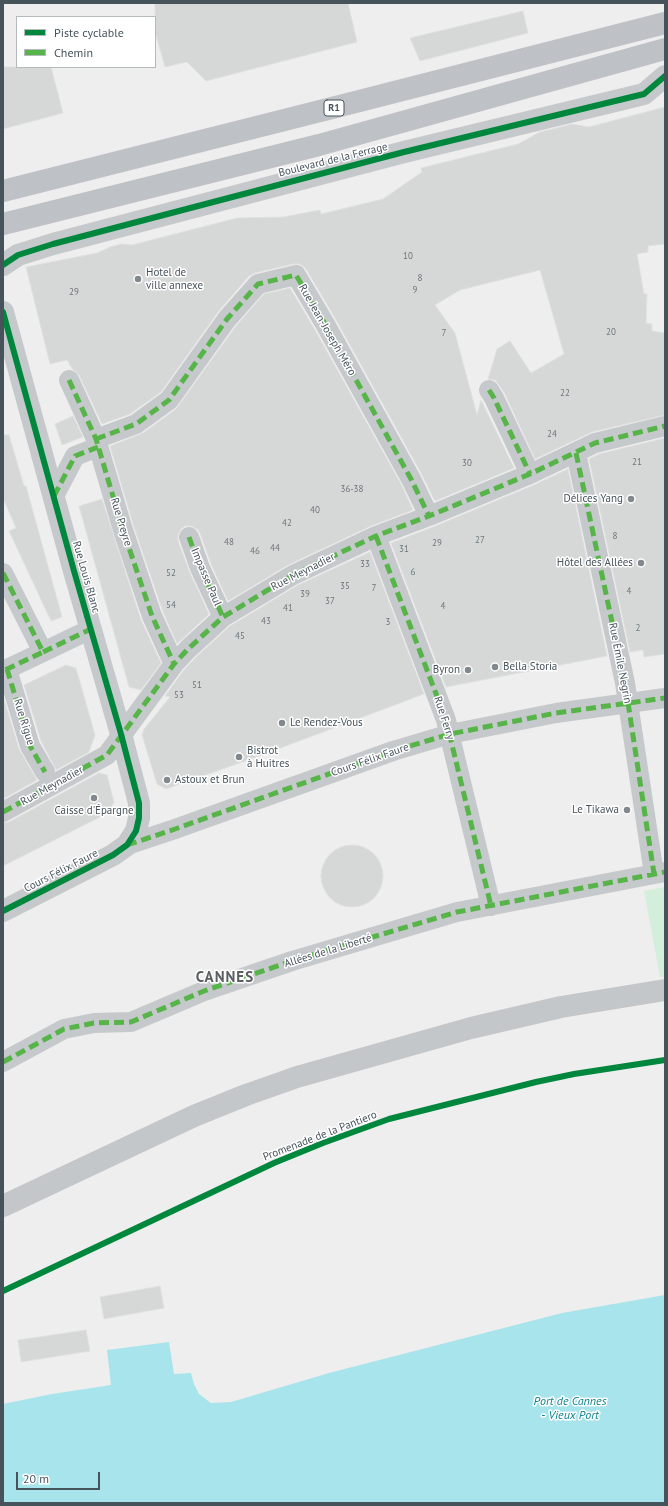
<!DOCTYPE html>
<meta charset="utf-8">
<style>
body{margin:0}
#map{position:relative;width:668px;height:1506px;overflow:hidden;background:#efeeee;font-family:"PT Sans",sans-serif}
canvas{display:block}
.frame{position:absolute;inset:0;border:4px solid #46535b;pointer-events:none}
.legend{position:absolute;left:16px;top:16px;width:140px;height:52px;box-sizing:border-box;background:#fff;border:1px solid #b5babd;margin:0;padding:5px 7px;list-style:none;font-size:12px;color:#46535b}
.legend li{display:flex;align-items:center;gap:8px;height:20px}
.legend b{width:20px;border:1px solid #b5babd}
.scale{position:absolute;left:16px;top:1472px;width:84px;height:18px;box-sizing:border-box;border:2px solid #46535b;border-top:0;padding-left:5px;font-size:12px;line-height:14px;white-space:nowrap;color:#46535b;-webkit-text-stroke:3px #fff;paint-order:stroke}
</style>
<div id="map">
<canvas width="668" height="1506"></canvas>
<div class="frame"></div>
<ul class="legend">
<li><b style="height:5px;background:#00873e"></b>Piste cyclable</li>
<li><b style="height:5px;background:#57b448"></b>Chemin</li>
</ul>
<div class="scale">20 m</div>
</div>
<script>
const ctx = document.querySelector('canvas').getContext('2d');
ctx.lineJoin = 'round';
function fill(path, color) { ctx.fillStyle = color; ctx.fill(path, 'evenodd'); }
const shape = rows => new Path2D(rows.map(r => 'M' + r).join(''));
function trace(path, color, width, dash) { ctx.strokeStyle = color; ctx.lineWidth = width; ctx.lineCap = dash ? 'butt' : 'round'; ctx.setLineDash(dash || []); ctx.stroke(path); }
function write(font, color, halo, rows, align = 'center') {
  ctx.font = font + ' "PT Sans",sans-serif'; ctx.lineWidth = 3; ctx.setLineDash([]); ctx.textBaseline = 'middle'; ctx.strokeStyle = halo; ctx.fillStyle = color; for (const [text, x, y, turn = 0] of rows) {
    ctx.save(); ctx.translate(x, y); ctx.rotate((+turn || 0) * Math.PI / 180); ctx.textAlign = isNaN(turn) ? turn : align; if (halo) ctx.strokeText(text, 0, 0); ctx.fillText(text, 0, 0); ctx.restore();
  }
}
const green = shape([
 [665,887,665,977,660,977,644,891]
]);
const water = shape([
 [665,1295,665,1503,3,1503,3,1404,52,1394,111,1385,107,1350,169,1342,174,1374,191,1373,194,1384,199,1394,211,1403,231,1402,329,1373,562,1313]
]);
const building = shape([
 [155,3,348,3,357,42,206,81,187,62,165,67,155,32,155,3],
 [523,11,528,33,420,61,410,38,523,11],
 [3,67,51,67,63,113,3,129,3,67],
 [665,107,665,244,648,246,648,252,637,254,644,294,647,294,646,323,652,324,652,331,665,333,665,415,592,432,535,459,504,392,495,380,488,379,497,349,510,341,531,373,564,354,540,270,460,290,435,305,455,333,477,415,481,400,514,468,435,501,421,473,335,318,306,269,300,264,293,264,255,273,249,276,218,312,161,392,130,414,102,424,79,375,73,370,67,360,50,364,26,267,97,253,110,247,121,244,132,245,237,218,283,217,320,210,321,214,383,199,422,172,421,168,518,144,540,132,572,124,589,127,665,107],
 [290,288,315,330,401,484,413,510,371,526,288,565,228,601,211,564,200,533,197,529,191,526,185,526,181,529,178,535,178,541,190,573,209,614,177,644,163,612,134,527,110,446,143,433,176,409,236,326,264,294,290,288],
 [73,416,83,437,62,445,55,424,73,416],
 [3,435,9,435,24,486,26,486,62,617,51,621,9,531,16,528,3,498,3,435],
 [665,438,665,654,644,657,643,650,630,652,589,459,599,454,665,438],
 [568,469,607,656,446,687,391,543,433,527,534,485,568,469],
 [102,499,141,620,161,663,141,690,129,687,79,506,102,499],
 [370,552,424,694,262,755,166,789,157,784,142,735,144,729,170,697,165,696,183,671,196,657,230,626,298,585,370,552],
 [66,665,76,668,95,735,89,752,56,770,41,741,24,685,66,665],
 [3,696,19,749,37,780,3,799,3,696],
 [99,773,107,775,114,802,108,813,3,866,3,823,9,822,99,773],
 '321 876a31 31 0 1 1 62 0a31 31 0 1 1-62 0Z',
 [160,1286,164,1308,104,1319,100,1297,160,1286],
 [86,1330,90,1351,21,1362,18,1340,86,1330]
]);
const pedestrian = shape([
 [69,380,96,439,123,530,152,616,174,664],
 [489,390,494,398,530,474],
 [96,439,136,424,169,400,227,319,258,284,296,275,325,324,411,479,429,516],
 [576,453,625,683,654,874],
 [54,496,75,456,98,447],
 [376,536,446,720,491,906],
 [189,537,200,568,223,617],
 [3,573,43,652,3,671],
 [43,652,91,629],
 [7,669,30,746,45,772],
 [3,812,107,755,174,664,188,649,223,617,293,575,376,536,429,516,530,474,595,443,665,426],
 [127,845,175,829,393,751,450,734,556,713,665,698],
 [3,1062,64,1029,94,1023,131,1022,204,991,292,961,457,912,665,872]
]);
const minor = shape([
 [3,265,18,255,53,244,404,152,644,94,665,76]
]);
const tertiary = shape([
 [3,312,74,571,121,734,139,803,139,818,136,831,127,845,113,855,3,911]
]);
const primary = shape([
 [3,1206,194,1116,246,1095,297,1077,471,1028,561,1007,665,990]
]);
const trunk = shape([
 [3,191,328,109,665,23],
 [3,224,319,145,665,49]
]);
const quiet = shape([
 [69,380,96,439,123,530,152,616,174,664],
 [489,390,494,398,530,474],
 [96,439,136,424,169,400,227,319,258,284,296,275,325,324,411,479,429,516],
 [576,453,625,683,654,874],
 [54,496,75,456,98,447],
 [376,536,446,720,491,906],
 [189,537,200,568,223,617],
 [3,573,43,652,3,671],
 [43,652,91,629],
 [7,669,30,746,45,772],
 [3,812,107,755,174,664,188,649,223,617,293,575,376,536,429,516,530,474,595,443,665,426],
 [127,845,175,829,393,751,450,734,556,713,665,698],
 [3,1062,64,1029,94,1023,131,1022,204,991,292,961,457,912,665,872]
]);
const cycleway = shape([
 [3,265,18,255,53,244,404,152,644,94,665,76],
 [3,312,74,571,121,734,139,803,139,818,136,831,127,845,113,855,3,911],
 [3,1291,274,1163,323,1143,389,1119,536,1082,574,1074,665,1060]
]);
const markers = [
 [138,279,4,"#81898e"],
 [631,499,4,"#81898e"],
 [641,563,4,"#81898e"],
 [495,667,4,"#81898e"],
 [468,670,4,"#81898e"],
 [282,723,4,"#81898e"],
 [239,757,4,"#81898e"],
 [167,780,4,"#81898e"],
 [94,798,4,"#81898e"],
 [627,810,4,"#81898e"]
];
const numberNames = [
 ["10",408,256],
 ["8",420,278],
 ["9",415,290],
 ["29",74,292],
 ["20",611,332],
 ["7",444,333],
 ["22",565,393],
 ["24",552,434],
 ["21",637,462],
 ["30",467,463],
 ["36-38",352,489],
 ["40",315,510],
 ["42",287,523],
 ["8",615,536],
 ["27",480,540],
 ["48",229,542],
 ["29",437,543],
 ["44",275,548],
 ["31",404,549],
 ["46",255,551],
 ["33",365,564],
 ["6",413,572],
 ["52",171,573],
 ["35",345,586],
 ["7",374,588],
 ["4",629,591],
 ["39",305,594],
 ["37",330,601],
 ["54",171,605],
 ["4",443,606],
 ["41",288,608],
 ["43",266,621],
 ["3",388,622],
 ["2",638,628],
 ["45",240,636],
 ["51",197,685],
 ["53",179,695]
];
const shields = [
 [334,108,20]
];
const shieldNames = [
 ["R1",334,108]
];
const streetNames = [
 ["Boulevard de la Ferrage",333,160,-14],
 ["Rue Jean-Joseph Méro",327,330,60],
 ["Rue Preyre",121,522,73],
 ["Rue Meynadier",303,572,-27],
 ["Rue Louis Blanc",86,577,74],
 ["Impasse Paul",206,577,67],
 ["Rue Émile Negrin",620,663,79],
 ["Rue Ferry",444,718,72],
 ["Rue Rigue",24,722,73],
 ["Cours Félix Faure",370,760,-19],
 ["Rue Meynadier",52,786,-29],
 ["Cours Félix Faure",61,871,-27],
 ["Allées de la Liberté",328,951,-17],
 ["Promenade de la Pantiero",320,1136,-21]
];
const poiNames = [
 ["Hotel de",146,273],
 ["ville annexe",146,286],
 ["Délices Yang",623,499,"right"],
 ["Hôtel des Allées",633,563,"right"],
 ["Bella Storia",503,667],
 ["Byron",460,670,"right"],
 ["Le Rendez-Vous",290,723],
 ["Bistrot",247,751],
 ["à Huitres",247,764],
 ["Astoux et Brun",175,780],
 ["Le Tikawa",619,810,"right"],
 ["Caisse d'Épargne",94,811,"center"]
];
const waterNames = [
 ["Port de Cannes",570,1402],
 ["- Vieux Port",570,1416]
];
const districtNames = [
 ["CANNES",225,978]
];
fill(green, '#d3eeda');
fill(water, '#a8e4ec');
fill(building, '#d6d7d7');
trace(building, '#e0e0e1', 1);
trace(pedestrian, '#c6c9cb', 20);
trace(minor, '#c6c9cb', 22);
trace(tertiary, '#c6c9cb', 22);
trace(primary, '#c3c7ca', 22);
trace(trunk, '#bec2c6', 22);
trace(quiet, '#57b448', 5, [10, 5]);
trace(cycleway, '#00873e', 6);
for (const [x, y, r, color] of markers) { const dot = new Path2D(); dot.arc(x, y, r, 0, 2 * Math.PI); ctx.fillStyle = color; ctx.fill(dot); trace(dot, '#fff', 1.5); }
write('9px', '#6b757b', null, numberNames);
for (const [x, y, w] of shields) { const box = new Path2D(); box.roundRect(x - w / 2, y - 8, w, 16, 3); ctx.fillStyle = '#fff'; ctx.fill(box); trace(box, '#46535b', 1); }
write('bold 10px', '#46535b', null, shieldNames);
write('11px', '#46535b', '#fff', streetNames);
write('11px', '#46535b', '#fff', poiNames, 'left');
write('italic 12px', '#0e8190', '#fff', waterNames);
ctx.letterSpacing = '1px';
write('bold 15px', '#5a5f62', '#fff', districtNames);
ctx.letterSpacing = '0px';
</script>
